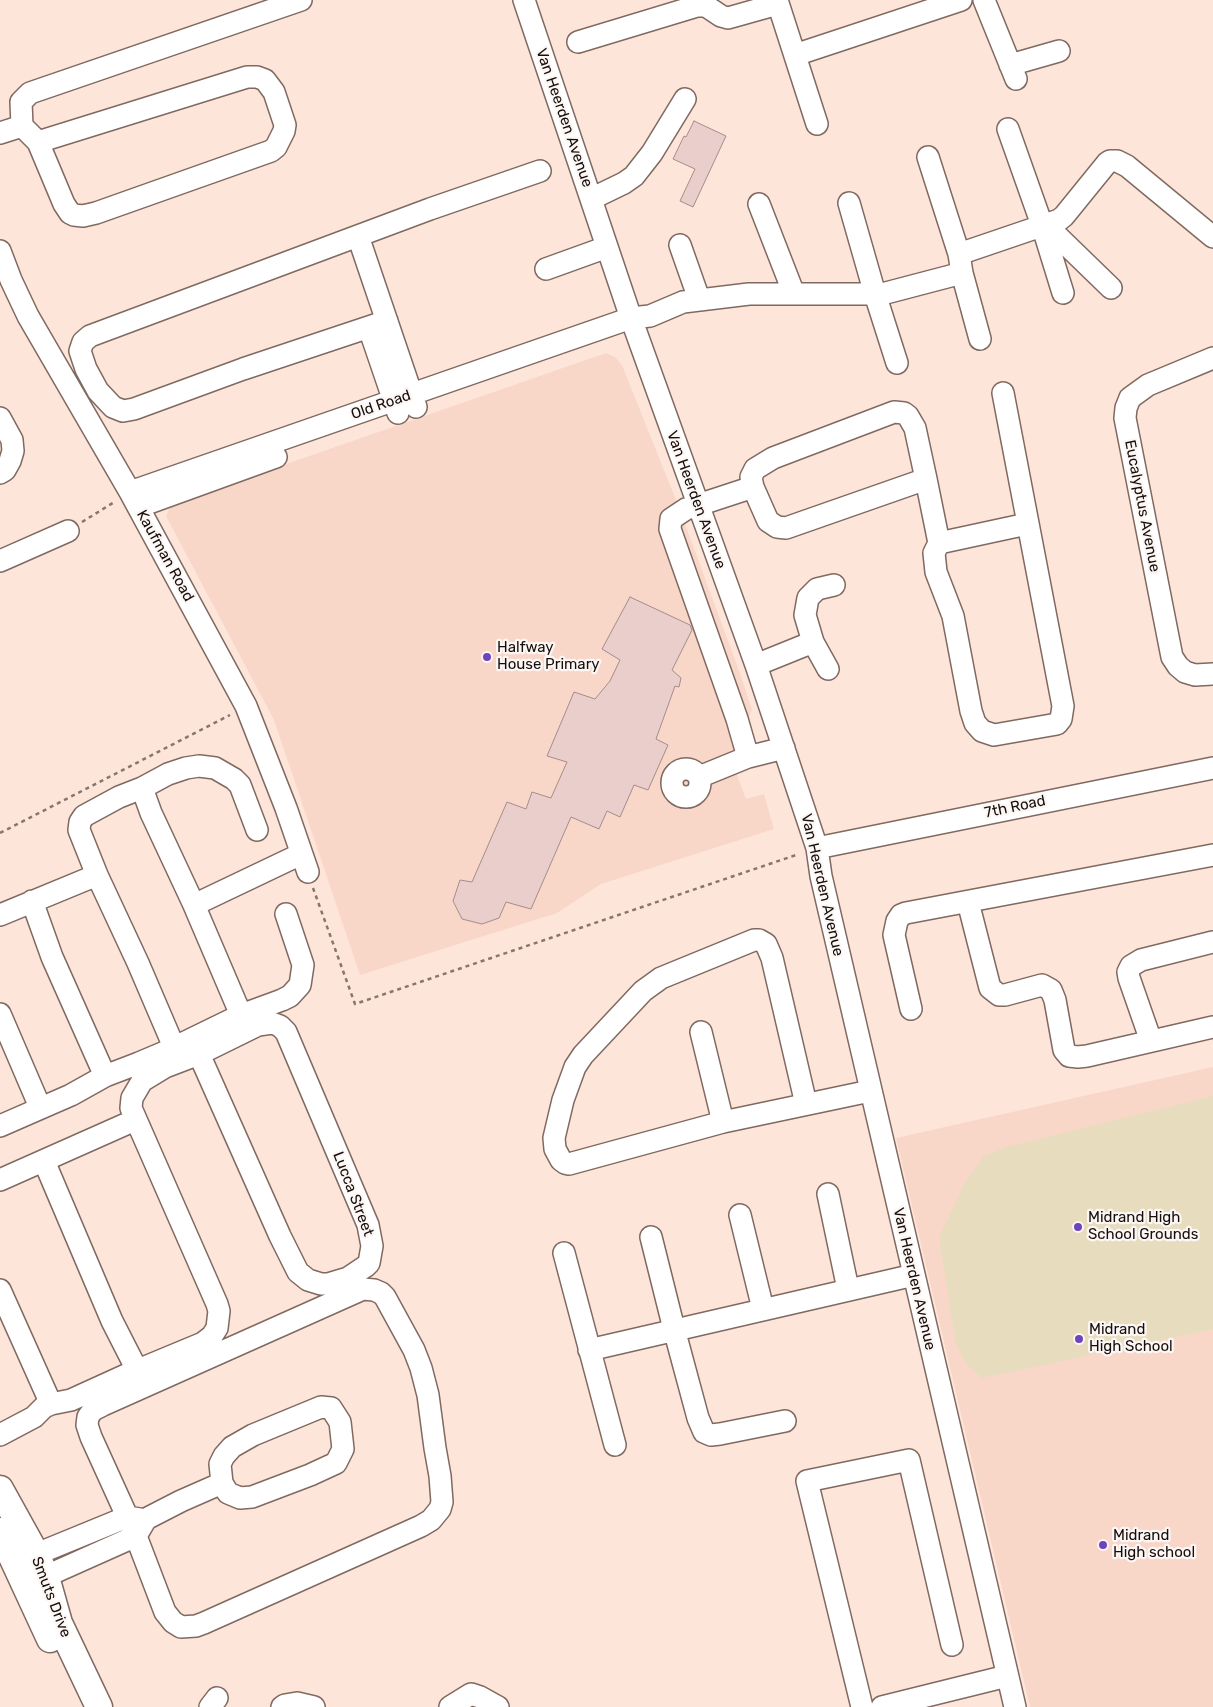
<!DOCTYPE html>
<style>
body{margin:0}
canvas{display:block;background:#fee5da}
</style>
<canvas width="1213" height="1707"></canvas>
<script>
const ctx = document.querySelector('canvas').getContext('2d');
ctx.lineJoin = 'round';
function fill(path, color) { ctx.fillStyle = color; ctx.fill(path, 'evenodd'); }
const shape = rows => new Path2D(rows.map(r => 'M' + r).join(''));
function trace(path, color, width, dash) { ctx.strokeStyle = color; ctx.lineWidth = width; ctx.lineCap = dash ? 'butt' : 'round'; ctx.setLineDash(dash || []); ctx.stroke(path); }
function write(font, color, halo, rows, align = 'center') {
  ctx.font = font + ' Rubik,sans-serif'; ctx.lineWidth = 4.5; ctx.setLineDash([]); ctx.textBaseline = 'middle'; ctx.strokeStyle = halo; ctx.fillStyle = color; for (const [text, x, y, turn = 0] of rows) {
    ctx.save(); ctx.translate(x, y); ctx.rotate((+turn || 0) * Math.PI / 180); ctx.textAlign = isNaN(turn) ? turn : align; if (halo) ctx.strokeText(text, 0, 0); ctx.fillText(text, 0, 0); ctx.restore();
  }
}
const built = shape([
 [606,353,615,357,622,365,678,505,740,673,752,710,746,722,734,767,746,799,764,794,774,829,601,884,557,913,360,975,274,720,166,516,171,504],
 [1213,1067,1213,1707,1030,1707,896,1138]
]);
const green = shape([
 [1213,1096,1213,1329,982,1378,967,1365,956,1345,939,1238,965,1182,984,1156,1006,1147]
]);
const building = shape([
 [694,121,726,136,693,207,680,201,695,169,673,159,684,136,686,137,694,121],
 [630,597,690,625,692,630,672,670,681,678,679,687,675,686,656,739,668,745,648,790,634,785,620,817,607,811,599,829,571,817,531,909,506,902,499,918,482,924,462,919,453,901,460,880,472,882,507,802,526,809,532,792,551,798,567,762,547,756,574,692,595,699,610,681,620,660,602,649,630,597]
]);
const path = shape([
 [82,522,116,501],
 [0,833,230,715],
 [313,888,355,1004,799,854]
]);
const minor = shape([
 [524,0,631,318,756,665,817,848,821,876,1015,1707],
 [777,0,817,124],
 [984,0,1016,79],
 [578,42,697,6,706,6,721,16,728,18,778,4],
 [795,55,961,0],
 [1010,65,1059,51],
 [1008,129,1042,225,1063,293],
 [0,133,22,126],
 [38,142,247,77,257,77,265,80,274,92,285,125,284,131,276,147,271,151,96,213,83,216,74,215,70,213,64,204,38,142,22,126,21,102,30,93,301,0],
 [928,157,959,254,962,273,980,339],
 [591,199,624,183,634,176,652,153,685,99],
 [849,203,875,294,897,363],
 [759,204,794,294],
 [1045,224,1111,288],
 [358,236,416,407],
 [680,245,699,299],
 [0,251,11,280,28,316,130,492,246,706,286,808,308,872],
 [959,254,1059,220,1064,216,1107,163,1110,161,1117,161,1127,166,1213,237],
 [546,269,607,247],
 [387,321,243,369,134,409,123,411,113,407,98,391,86,369,80,351,83,342,90,336,430,209,540,171],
 [369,328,398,413],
 [1213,358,1148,385,1130,398,1126,408,1125,418,1172,657,1178,666,1185,672,1195,675,1213,674],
 [0,418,12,440,13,451,10,461,5,470,0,473],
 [926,479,786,528,777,527,768,521,753,487,751,477,755,469,773,458,894,412,904,413,908,416,915,428,926,479,939,543,934,553,936,572,953,616,971,711,975,723,982,731,994,735,1057,724,1061,719,1063,706,1003,393],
 [753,487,686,509,671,519,670,529,737,719,748,757,784,748],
 [130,492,631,318,650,316,683,302,749,294,882,294,962,273],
 [138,507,276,457],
 [939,543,1027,524],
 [0,561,68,531],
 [813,642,805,615,808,598,817,589,834,585],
 [756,665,813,642,828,669],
 '672 783a14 14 0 1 1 28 0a14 14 0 1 1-28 0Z',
 [699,777,748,757],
 [142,788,119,797,84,816,80,822,79,830,97,875,138,963,174,1047],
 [257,830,240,785,234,779,215,768,199,766,186,768,168,774,142,788,151,813,194,905,241,1015,282,1000,290,996,300,985,303,965,286,914],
 [817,848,1213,768],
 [32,901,52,957,105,1076],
 [968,902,990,988,999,995,1005,995,1042,985,1051,990,1055,1000,1064,1050,1069,1056,1078,1057,1087,1056,1213,1027],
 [194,905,301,854],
 [0,915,97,875],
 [911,1009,894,935,897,921,901,915,906,913,1213,855],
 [0,1014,40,1107],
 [701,1032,723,1122],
 [1151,1041,1129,978,1128,972,1131,966,1141,960,1213,942],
 [806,1104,772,958,766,944,759,940,754,940,661,978,643,991,583,1055,575,1067,563,1100,554,1138,555,1149,561,1160,565,1163,569,1164,723,1122,870,1091],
 [0,1126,71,1095,105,1076,139,1063,165,1052,241,1015],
 [44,1161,112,1321,137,1370],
 [0,1180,135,1120],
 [828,1194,848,1289],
 [740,1215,763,1309],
 [651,1237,674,1329,698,1418,704,1432,711,1435,720,1434,785,1421],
 [564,1253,615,1445],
 [363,1289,374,1290,381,1293,385,1297,414,1350,421,1368,428,1395,435,1448,440,1476,442,1502,440,1509,431,1520,421,1526,204,1623,196,1626,181,1627,173,1622,165,1612,136,1536,91,1437,87,1425,88,1417,93,1410,103,1405,363,1289],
 [0,1290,51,1404],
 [589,1350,914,1275],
 [321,1407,331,1408,340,1422,343,1449,336,1463,310,1475,252,1497,240,1498,228,1493,222,1483,220,1464,224,1456,232,1447,253,1435,321,1407],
 [0,1435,34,1417,44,1407,51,1404,71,1400,126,1375,203,1343,212,1336,217,1328,219,1311,217,1304,131,1108,132,1098,142,1081,165,1067,199,1054,258,1025,272,1023,280,1026,286,1032,368,1225,372,1246,369,1263,366,1266,348,1278,328,1284,321,1284,308,1280,298,1272,280,1236,199,1054],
 [22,1560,127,1517,140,1519],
 [33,1582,136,1536,146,1519,181,1501,222,1483],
 [210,1707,217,1698],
 [282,1707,285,1705,297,1703,314,1707],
 [450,1707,471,1694,480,1697,498,1707],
 [862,1707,807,1481,909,1460,952,1645],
 [882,1707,1007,1676]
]);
const major = shape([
 [0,1489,36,1554,46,1577,59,1623,99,1707],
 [0,1531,50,1639]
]);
const markers = [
 [487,657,5,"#6e43bb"],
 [1078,1227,5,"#6e43bb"],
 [1079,1339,5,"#6e43bb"],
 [1103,1545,5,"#6e43bb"]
];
const streetNames = [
 ["Van Heerden Avenue",564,118,71],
 ["Old Road",381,405,-19],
 ["Van Heerden Avenue",696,500,70],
 ["Eucalyptus Avenue",1142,506,79],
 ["Kaufman Road",165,556,61],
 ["7th Road",1015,807,-12],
 ["Van Heerden Avenue",822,885,77],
 ["Lucca Street",353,1194,69],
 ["Van Heerden Avenue",914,1279,77],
 ["Smuts Drive",51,1597,69]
];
const poiNames = [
 ["Halfway",497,648],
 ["House Primary",497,665],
 ["Midrand High",1088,1218],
 ["School Grounds",1088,1235],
 ["Midrand",1089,1330],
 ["High School",1089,1347],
 ["Midrand",1113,1536],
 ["High school",1113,1553]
];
fill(built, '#f8d7c9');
fill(green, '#e8dcbf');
fill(building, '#e9cecc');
trace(building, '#a68c8a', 1);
trace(minor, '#7f6960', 24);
trace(major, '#7f6960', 29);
trace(path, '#86766f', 2.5, [4, 4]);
trace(minor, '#fff', 21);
trace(major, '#fff', 26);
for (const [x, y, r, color] of markers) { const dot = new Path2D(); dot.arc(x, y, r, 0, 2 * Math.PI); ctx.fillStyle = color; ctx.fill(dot); trace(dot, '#fcf7f5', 2); }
write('15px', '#160e0b', '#fcf7f5', streetNames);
write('15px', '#160e0b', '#fcf7f5', poiNames, 'left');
</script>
